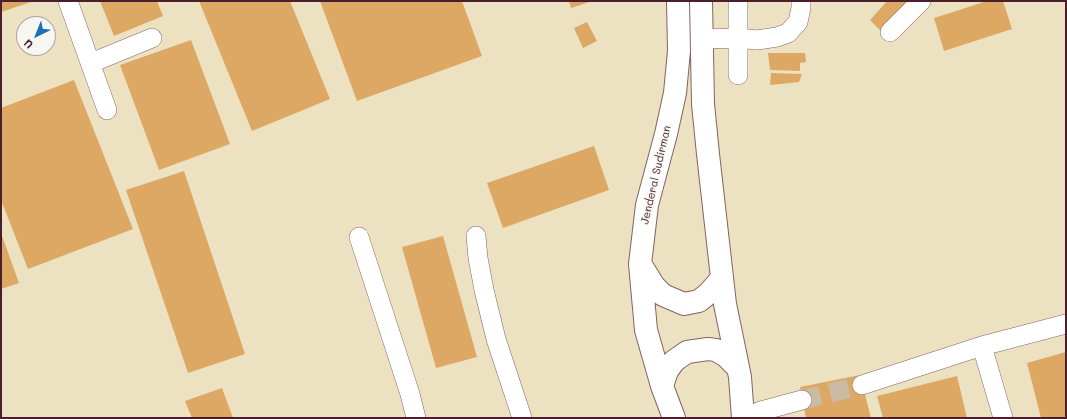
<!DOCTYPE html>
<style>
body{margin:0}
#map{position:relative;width:1067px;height:419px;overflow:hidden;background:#ece2c2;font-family:Mali,sans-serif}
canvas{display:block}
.frame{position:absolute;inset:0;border:2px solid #4a1f2b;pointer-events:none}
.north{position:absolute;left:16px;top:16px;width:40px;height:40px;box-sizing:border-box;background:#f6f6f2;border:1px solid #b1a0a2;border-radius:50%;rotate:223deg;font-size:11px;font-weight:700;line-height:16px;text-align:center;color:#4a1f2b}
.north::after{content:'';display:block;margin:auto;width:14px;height:18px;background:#1f6fb2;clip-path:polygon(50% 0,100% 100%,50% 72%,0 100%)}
</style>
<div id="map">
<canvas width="1067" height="419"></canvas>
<div class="frame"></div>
<div class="north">U</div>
</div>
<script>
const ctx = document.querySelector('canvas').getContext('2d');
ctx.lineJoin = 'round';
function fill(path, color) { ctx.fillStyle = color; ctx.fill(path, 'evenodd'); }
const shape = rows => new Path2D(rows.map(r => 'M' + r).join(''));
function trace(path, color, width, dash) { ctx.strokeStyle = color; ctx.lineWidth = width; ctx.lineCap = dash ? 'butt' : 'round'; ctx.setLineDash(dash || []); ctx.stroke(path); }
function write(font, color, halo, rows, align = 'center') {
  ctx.font = font + ' Mali,sans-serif'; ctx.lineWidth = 3; ctx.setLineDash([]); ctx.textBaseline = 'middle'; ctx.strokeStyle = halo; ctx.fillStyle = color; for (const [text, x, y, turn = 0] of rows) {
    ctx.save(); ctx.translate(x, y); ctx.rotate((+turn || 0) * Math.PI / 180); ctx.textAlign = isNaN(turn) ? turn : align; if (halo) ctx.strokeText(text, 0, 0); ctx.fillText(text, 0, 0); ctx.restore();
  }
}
const building = shape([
 [1,1,34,1,1,12],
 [100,1,157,1,163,16,114,36],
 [199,1,290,1,330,99,252,131],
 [320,1,462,1,482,56,357,101],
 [569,1,593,1,571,8],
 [887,1,912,1,884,34,870,20],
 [987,1,1003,1,1012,29,944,51,934,18],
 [587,22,597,41,583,48,574,28],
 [191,40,230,144,159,170,120,65],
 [768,53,805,53,806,62,800,63,800,71,770,70],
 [771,73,802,74,799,82,770,85],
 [74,80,133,229,28,269,1,200,1,108],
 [594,146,609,190,503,228,487,183],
 [184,171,245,354,188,373,126,190],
 [1,233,19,283,1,289],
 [443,236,477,357,436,368,402,247],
 [1066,352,1066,418,1041,418,1027,363],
 [860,375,871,418,806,418,800,387],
 [957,376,967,418,883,418,877,396],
 [222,388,233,418,192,418,185,401]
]);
const minorTunnel = shape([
 [802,400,862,385]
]);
const minor = shape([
 [68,1,107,110],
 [890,32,921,1],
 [702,39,737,38,757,40,777,37,788,33,798,22,801,8,801,1],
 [91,63,152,38],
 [738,75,738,1],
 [476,236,478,258,484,290,496,339,522,418],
 [359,237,410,394,416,418],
 [982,346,1003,418],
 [862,385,982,346,1066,324],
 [745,418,761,411,802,400]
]);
const highway = shape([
 [701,1,703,104,708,154,725,304,740,377,743,418],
 [641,265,654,286,663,295,684,304,699,301,709,293,722,278],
 [662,386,667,371,674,361,687,352,708,349,716,350,726,356,738,368],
 [674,418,662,386,646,330,640,264,647,205,666,134,675,93,679,51,678,1]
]);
const streetNames = [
 ["Jenderal Sudirman",656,175,-77]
];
fill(building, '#dca864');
trace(minorTunnel, '#ccbba4', 19, [19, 10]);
trace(minor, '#836360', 20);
trace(highway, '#836360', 24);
trace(minor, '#fff', 19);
trace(highway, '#fff', 22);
write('11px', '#4a1f2b', '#f6f6f2', streetNames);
</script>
